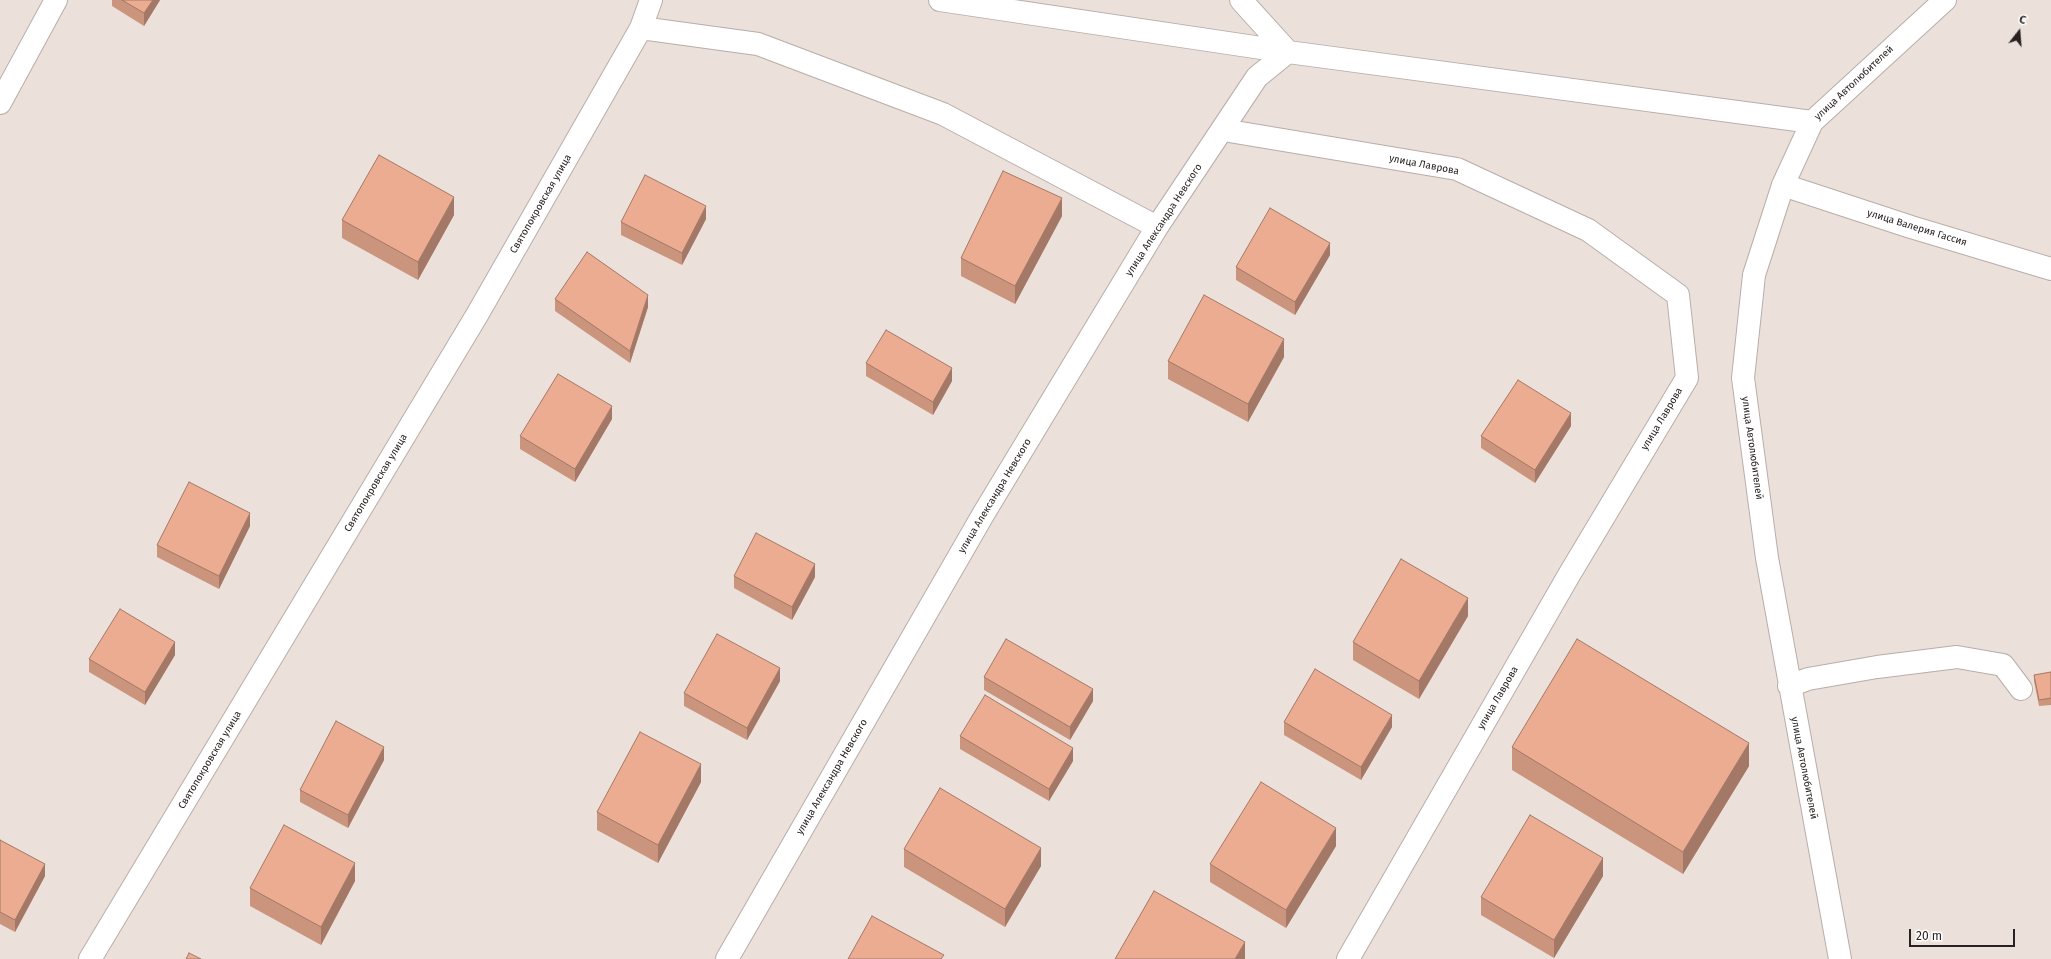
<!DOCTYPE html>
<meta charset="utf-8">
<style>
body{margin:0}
#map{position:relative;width:2051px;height:959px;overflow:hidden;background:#ece0db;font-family:"Fira Sans",sans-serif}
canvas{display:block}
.north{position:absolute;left:1999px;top:12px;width:40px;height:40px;-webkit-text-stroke:3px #fff;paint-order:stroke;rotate:17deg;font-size:11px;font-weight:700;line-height:16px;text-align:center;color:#272221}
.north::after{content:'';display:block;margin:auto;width:14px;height:18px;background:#272221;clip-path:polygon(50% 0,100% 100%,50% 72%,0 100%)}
.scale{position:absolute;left:1909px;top:929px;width:106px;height:18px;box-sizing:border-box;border:2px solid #272221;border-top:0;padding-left:5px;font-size:12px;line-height:14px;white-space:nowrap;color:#272221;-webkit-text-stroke:3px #fff;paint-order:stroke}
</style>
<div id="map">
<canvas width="2051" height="959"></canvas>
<div class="north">С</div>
<div class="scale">20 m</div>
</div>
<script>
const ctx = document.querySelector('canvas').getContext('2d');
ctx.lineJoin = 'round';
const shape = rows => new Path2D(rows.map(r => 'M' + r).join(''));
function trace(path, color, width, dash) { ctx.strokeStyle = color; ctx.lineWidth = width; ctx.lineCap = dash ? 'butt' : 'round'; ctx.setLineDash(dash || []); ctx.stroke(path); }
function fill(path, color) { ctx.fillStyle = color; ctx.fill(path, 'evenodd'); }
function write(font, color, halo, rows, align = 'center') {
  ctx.font = font + ' "Fira Sans",sans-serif'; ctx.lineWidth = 3.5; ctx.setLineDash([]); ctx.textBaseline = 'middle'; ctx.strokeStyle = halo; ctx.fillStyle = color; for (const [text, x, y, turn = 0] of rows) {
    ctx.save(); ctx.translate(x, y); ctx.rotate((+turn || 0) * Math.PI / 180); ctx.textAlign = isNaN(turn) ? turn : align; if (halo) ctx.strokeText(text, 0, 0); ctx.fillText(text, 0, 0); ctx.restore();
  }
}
const minor = shape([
 [940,0,1288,52,1812,122],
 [641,28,758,44,943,114,1157,227],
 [0,103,56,0],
 [1223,130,1457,169,1588,230,1678,295,1687,378,1569,575,1348,959],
 [1783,185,1911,227,2051,269],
 [1789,686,1808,679,1877,667,1957,657,2003,665,2021,689],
 [90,959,477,315,641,28,651,0],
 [727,959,984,513,1157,227,1257,77,1288,52,1241,0],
 [1840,959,1767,558,1743,378,1754,275,1783,185,1812,122,1945,0]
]);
const wall = shape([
 [112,0,160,0,144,26,112,6],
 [454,215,418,280,342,238,342,220],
 [1062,216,1015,304,961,276,961,258],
 [706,219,682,265,621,235,621,222],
 [1330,255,1295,315,1236,280,1236,267],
 [555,299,648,307,630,363,555,311],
 [1284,357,1248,422,1168,379,1168,361],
 [866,363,952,381,933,415,866,376],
 [612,419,575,482,520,449,520,436],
 [1571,426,1535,483,1481,448,1481,436],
 [250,526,219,589,157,557,157,545],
 [734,576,815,577,792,620,734,588],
 [1468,616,1419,699,1353,660,1353,642],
 [175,655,145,705,89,672,89,659],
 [2051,674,2051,705,2039,706,2034,681,2034,675],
 [984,677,1093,701,1070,740,984,690],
 [780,681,747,740,684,706,684,693],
 [1284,722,1392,727,1361,780,1284,735],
 [960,736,1073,761,1049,801,960,749],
 [1512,747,1749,766,1683,874,1512,770],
 [384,760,348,828,300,802,300,790],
 [701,782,658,863,597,830,597,812],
 [0,840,45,876,15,932,0,924],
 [1336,846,1286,928,1210,882,1210,864],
 [904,849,1041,866,1005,927,904,867],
 [1603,876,1554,958,1481,915,1481,897],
 [355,881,321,945,250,906,250,888]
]);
const shadedWall = shape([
 [153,0,160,0,144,26,144,13],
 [454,197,454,215,418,280,418,262],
 [1062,198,1062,216,1015,304,1015,286],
 [706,206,706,219,682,265,682,253],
 [1330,243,1330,255,1295,315,1295,302],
 [648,295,648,307,630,363,630,351],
 [1284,339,1284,357,1248,422,1248,404],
 [952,368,952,381,933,415,933,402],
 [612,406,612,419,575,482,575,469],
 [1571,413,1571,426,1535,483,1535,470],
 [250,513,250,526,219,589,219,576],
 [815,564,815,577,792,620,792,607],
 [1468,598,1468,616,1419,699,1419,681],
 [175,642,175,655,145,705,145,692],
 [780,668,780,681,747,740,747,728],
 [1093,689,1093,701,1070,740,1070,727],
 [1392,715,1392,727,1361,780,1361,767],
 [1749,743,1749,766,1683,874,1683,852],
 [384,747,384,760,348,828,348,815],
 [1073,748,1073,761,1049,801,1049,789],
 [701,764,701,782,658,863,658,845],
 [1336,828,1336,846,1286,928,1286,910],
 [1041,848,1041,866,1005,927,1005,909],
 [1603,858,1603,876,1554,958,1554,940],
 [355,863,355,881,321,945,321,927],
 [45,864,45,876,15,932,15,920],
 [1245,942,1245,959,1235,959]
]);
const building = shape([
 [122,0,153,0,144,13,122,0],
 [379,155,454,197,418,262,342,220,379,155],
 [1003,171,1062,198,1015,286,961,258,1003,171],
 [645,175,706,206,682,253,621,222,645,175],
 [1270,208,1330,243,1295,302,1236,267,1270,208],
 [587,252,648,295,630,351,555,299,587,252],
 [1204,295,1284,339,1248,404,1168,361,1204,295],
 [886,330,952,368,933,402,866,363,886,330],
 [558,374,612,406,575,469,520,436,558,374],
 [1518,380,1571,413,1535,470,1481,436,1518,380],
 [189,482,250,513,219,576,157,545,189,482],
 [756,533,815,564,792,607,734,576,756,533],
 [1401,559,1468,598,1419,681,1353,642,1401,559],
 [120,609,175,642,145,692,89,659,120,609],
 [717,634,780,668,747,728,684,693,717,634],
 [1006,639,1093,689,1070,727,984,677,1006,639],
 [1577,639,1749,743,1683,852,1512,747,1577,639],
 [1315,669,1392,715,1361,767,1284,722,1315,669],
 [2051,672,2051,698,2039,700,2034,675,2051,672],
 [985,695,1073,748,1049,789,960,736,985,695],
 [336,721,384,747,348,815,300,790,336,721],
 [640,732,701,764,658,845,597,812,640,732],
 [1261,782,1336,828,1286,910,1210,864,1261,782],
 [940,788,1041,848,1005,909,904,849,940,788],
 [1530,815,1603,858,1554,940,1481,897,1530,815],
 [284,825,355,863,321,927,250,888,284,825],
 [0,840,45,864,15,920,0,912,0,840],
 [1154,891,1245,942,1235,959,1115,959,1154,891],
 [872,916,944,955,941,959,848,959,872,916],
 [189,953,201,959,186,959,189,953]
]);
const streetNames = [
 ["улица Автолюбителей",1854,83,-43],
 ["улица Лаврова",1424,165,11],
 ["Святопокровская улица",541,204,-60],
 ["улица Александра Невского",1164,220,-57],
 ["улица Валерия Гассия",1917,228,17],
 ["улица Лаврова",1662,419,-59],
 ["улица Автолюбителей",1752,448,82],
 ["Святопокровская улица",376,483,-59],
 ["улица Александра Невского",995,496,-59],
 ["улица Лаврова",1498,698,-60],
 ["Святопокровская улица",210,760,-59],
 ["улица Автолюбителей",1804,768,79],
 ["улица Александра Невского",832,777,-60]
];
trace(minor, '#b8ada9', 24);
trace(minor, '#fff', 22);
fill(wall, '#ca947d');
fill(shadedWall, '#a47866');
fill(building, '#ebac91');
trace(building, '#a47866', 1);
write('10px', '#272221', '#fff', streetNames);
</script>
